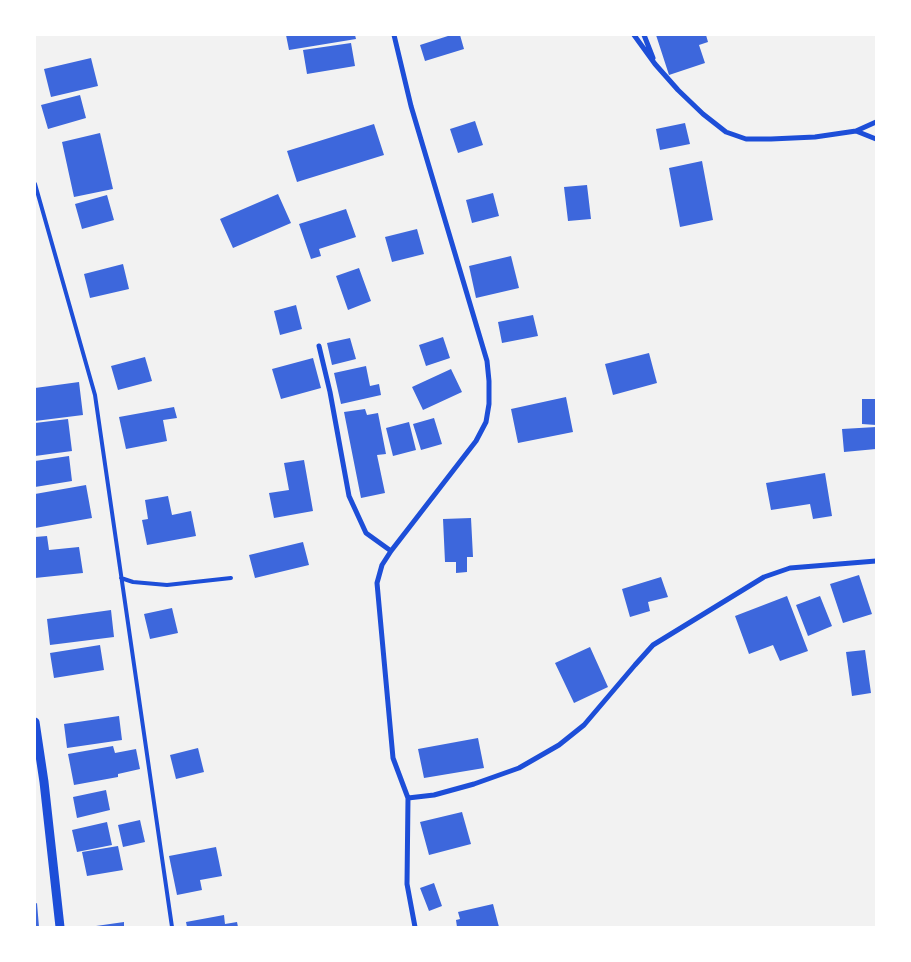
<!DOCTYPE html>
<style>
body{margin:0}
#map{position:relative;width:911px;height:962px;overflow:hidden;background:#f2f2f2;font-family:Figtree,sans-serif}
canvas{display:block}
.frame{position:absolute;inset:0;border:36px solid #fff;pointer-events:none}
</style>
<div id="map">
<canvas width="911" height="962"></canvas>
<div class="frame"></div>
</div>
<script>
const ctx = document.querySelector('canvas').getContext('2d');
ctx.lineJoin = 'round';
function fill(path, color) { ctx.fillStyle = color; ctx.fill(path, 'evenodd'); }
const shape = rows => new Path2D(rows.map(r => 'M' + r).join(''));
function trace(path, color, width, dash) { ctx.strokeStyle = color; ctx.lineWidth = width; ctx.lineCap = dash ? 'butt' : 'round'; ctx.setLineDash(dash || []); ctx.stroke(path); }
const building = shape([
 [286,35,355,35,356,39,289,50],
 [451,35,460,35,464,49,425,61,420,45],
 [656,35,706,35,708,42,699,45,705,63,669,75],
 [351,43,355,66,307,74,303,50],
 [91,58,98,86,51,97,44,69],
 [80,95,86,118,48,129,41,105],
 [475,121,483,145,458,153,450,129],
 [685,123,690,144,660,150,656,129],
 [374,124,384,155,297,182,287,151],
 [100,133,113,189,74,197,62,142],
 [702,161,713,220,680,227,669,168],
 [587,185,591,219,568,221,564,187],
 [493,193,499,216,472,223,466,200],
 [278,194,291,223,233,248,220,219],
 [107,195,114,220,82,229,75,204],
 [346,209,356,237,319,249,321,256,311,259,299,224],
 [417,229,424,254,392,262,385,237],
 [511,256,519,288,476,298,469,266],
 [123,264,129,289,90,298,84,274],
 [359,268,371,301,348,310,336,276],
 [296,305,302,329,280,335,274,311],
 [533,315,538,336,502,343,498,322],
 [443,337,450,358,426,366,419,345],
 [350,338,356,359,332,365,327,343],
 [649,353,657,383,613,395,605,364],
 [145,357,152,381,118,390,111,366],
 [313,358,321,388,281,399,272,369],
 [366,366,370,386,379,384,381,395,341,404,334,373],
 [451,369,462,392,423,410,412,387],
 [79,382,83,415,35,421,35,388],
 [566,397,573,432,518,443,511,409],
 [862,399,876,399,876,425,862,424],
 [174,407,177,418,163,420,167,441,126,449,119,417],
 [365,409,367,415,378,413,386,454,377,455,385,493,361,498,344,412],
 [434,418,442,444,421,450,413,424],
 [68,419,72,451,35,456,35,423],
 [409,422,416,450,393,456,386,428],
 [876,427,876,449,844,452,842,429],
 [69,456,72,481,35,487,35,461],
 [304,460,313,511,274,518,269,493,289,490,284,463],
 [825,473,832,516,813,519,810,504,771,510,766,483],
 [86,485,92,518,35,528,35,494],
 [168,496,172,515,191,511,196,536,147,545,142,520,148,519,145,500],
 [471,518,473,557,467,557,467,572,456,573,456,562,445,562,443,519],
 [47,536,49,550,79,547,83,573,35,578,35,537],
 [303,542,309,565,255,578,249,555],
 [859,575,872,614,843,623,830,584],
 [661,577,668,597,648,602,650,611,630,617,622,589],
 [787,596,808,651,780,661,773,645,749,654,735,616],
 [820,596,832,626,808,636,796,605],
 [172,608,178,633,150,639,144,614],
 [111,610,114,637,50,645,47,619],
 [100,645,104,670,54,678,50,653],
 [590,647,608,687,574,703,555,663],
 [865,650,871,693,852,696,846,652],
 [119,716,122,740,67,748,64,724],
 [478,738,484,768,424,778,418,749],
 [113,746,115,753,136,749,140,769,118,774,118,777,74,785,68,754],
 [198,748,204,772,176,779,170,755],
 [106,790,110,810,77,818,73,797],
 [462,812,471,844,429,855,420,822],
 [140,820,145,842,123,847,118,825],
 [107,822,112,845,77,852,72,830],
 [118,846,123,870,87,876,82,852],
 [216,847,222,876,200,880,202,890,177,895,169,856],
 [434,883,442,906,429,911,420,888],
 [37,903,39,927,35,927,35,904],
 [493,904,499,927,457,927,456,920,460,919,458,912],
 [224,915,225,924,237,922,238,927,187,927,186,922],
 [124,922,124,927,96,927,96,926]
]);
const service = shape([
 [35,184,95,395,172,927],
 [121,578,133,582,167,585,231,578]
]);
const minor = shape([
 [394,35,411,106,487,361,489,381,489,404,486,422,476,441,391,551,382,565,377,583,393,758,408,798,407,884,415,927],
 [634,35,655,64,678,90,703,114,726,132,746,139,771,139,815,137,856,131,876,139],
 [644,35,653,58],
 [856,131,876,122],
 [319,346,330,392,349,496,366,533,391,551],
 [408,798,434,795,474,784,519,768,559,745,584,725,635,665,653,645,764,577,790,568,876,561]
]);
const tertiary = shape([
 [35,722,44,782,60,927]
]);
fill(building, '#3d67dc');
trace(service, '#1d4ed8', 4);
trace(minor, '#1d4ed8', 5);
trace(tertiary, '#1d4ed8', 9);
</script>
